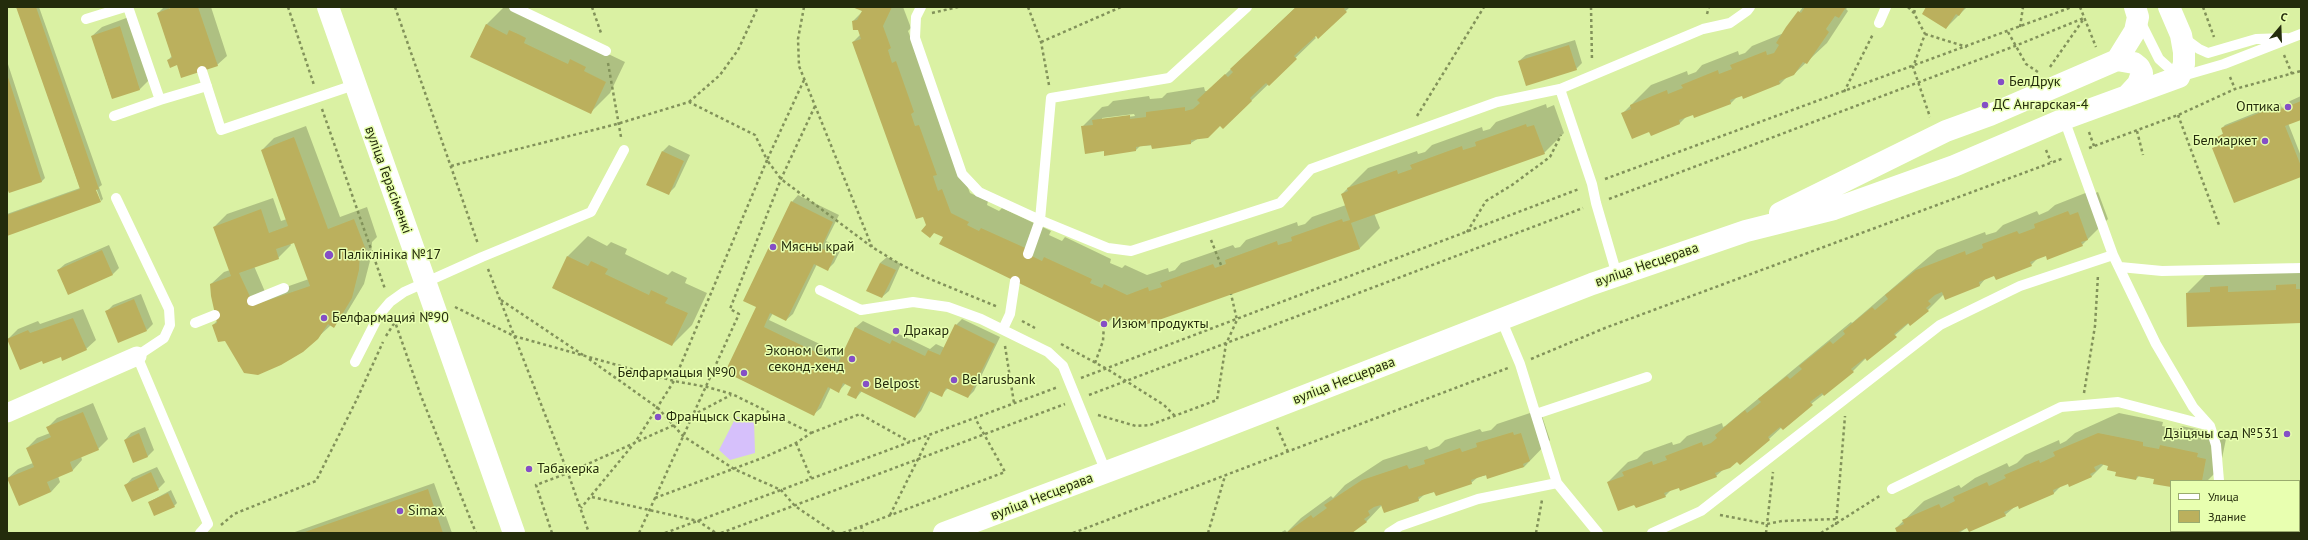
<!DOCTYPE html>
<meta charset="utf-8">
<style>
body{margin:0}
#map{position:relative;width:2308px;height:540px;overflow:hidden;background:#daf1a3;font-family:"PT Sans",sans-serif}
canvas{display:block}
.frame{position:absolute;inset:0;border:8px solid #242c0c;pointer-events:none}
.legend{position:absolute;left:2170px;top:480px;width:130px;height:52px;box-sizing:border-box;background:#e8ffb0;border:1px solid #9aab6e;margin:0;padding:5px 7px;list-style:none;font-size:12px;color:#242c0c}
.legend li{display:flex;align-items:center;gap:8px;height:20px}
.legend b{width:20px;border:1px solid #9aab6e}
.north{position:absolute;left:2260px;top:8px;width:40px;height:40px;-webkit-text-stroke:3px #e8ffb0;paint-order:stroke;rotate:19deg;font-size:11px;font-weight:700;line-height:16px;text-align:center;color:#242c0c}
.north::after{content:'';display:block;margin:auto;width:14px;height:18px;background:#242c0c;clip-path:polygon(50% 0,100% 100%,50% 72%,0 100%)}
</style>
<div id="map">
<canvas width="2308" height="540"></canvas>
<div class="frame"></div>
<ul class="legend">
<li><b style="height:5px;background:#fff"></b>Улица</li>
<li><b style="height:11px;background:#bbb05d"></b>Здание</li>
</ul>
<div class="north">С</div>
</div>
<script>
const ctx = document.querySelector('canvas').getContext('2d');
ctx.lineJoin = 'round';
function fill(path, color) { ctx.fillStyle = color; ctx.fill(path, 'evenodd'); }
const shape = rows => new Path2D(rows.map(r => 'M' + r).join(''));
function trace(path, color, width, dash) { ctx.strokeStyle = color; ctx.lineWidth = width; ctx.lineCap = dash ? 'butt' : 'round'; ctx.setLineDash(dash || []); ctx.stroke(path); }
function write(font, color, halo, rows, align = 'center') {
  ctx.font = font + ' "PT Sans",sans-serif'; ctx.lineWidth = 3; ctx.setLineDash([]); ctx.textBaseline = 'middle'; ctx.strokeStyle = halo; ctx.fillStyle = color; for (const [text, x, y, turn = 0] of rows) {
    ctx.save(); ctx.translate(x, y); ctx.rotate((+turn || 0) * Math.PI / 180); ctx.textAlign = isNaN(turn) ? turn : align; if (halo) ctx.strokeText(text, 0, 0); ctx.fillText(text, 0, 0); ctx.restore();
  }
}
const green = shape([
 [736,417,754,420,755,453,730,460,719,450]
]);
const shadow = shape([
 [17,7,39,7,102,185,99,187,103,199,101,201,95,185,7,235,7,214,80,188],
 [164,7,170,7,168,10,177,7,211,7,227,56,217,65,178,64,168,60,172,56,158,13],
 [504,7,510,7,625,62,610,93,590,113,486,25],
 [854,7,903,7,911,28,908,31,970,193,988,201,987,205,999,211,1002,208,1051,231,1049,235,1062,241,1065,237,1111,259,1110,263,1122,268,1125,265,1147,275,1168,268,1169,272,1175,270,1181,263,1233,245,1235,248,1240,247,1246,240,1297,222,1298,226,1305,224,1312,217,1346,205,1342,194,1368,168,1417,151,1418,154,1425,152,1432,145,1482,127,1483,131,1490,129,1496,122,1546,104,1547,108,1554,105,1564,133,1544,153,1374,213,1380,228,1360,248,1140,326,1137,318,1127,326,1113,318,1106,324,935,232,928,226,853,42,861,34,853,21,863,11],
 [1296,7,1350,7,1318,37,1316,34,1314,36,1316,38,1252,100,1220,125,1191,143,1140,146,1136,150,1082,127,1102,107,1108,106,1113,101,1149,96,1150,99,1162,98,1167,93,1204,87,1205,91,1208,91],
 [1134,114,1135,116,1102,120,1102,118],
 [1803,7,1848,7,1846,9,1848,11,1827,43,1794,74,1787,77,1780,84,1738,96,1731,103,1695,117,1693,113,1687,116,1680,123,1650,131,1623,113,1651,85,1687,71,1688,75,1696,72,1702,65,1738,51,1739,55,1745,53,1752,46,1784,33],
 [1928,7,1967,7,1946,28],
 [129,17,149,80,140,89,112,98,92,36,102,27],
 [1575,40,1582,63,1576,69,1519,61,1526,55],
 [7,61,45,178,42,181,9,192,7,185],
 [2301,96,2301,118,2288,123,2301,156,2301,175,2214,148,2221,144,2218,137,2224,133,2222,128,2225,125,2280,103,2282,108,2290,101],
 [306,126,340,217,367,207,377,237,372,242,371,257,364,284,346,314,334,326,331,325,317,338,226,340,213,325,218,320,211,284,224,272,230,270,214,227,227,214,273,198,281,221,287,219,262,150,274,138],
 [295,241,309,279,266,294,254,266,278,258,291,245,290,243],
 [669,145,690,155,675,187,668,194,663,151],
 [2088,192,2090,195,2098,192,2108,219,2082,245,2038,258,2031,265,1995,275,1986,278,1980,285,1944,294,1928,310,1909,323,1868,359,1866,358,1853,371,1782,427,1769,439,1724,469,1716,476,1672,489,1665,496,1608,482,1628,462,1637,459,1644,452,1672,442,1673,445,1680,443,1687,436,1722,423,1723,427,1725,426,1851,322,1852,323,1937,250,1985,232,1986,235,1996,232,2003,225,2037,211,2039,215,2048,211,2055,205],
 [798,195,839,215,826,241,841,249,834,263,828,269,817,264,793,314,786,320,773,313,769,320,843,355,856,327,863,321,896,337,899,334,930,349,936,344,945,348,956,325,962,319,1000,337,974,391,968,397,948,388,941,395,931,391,921,411,915,417,862,391,856,398,852,386,846,383,839,391,831,387,821,408,814,414,726,372,758,306,792,202],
 [588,236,607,246,611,242,627,249,625,254,668,275,672,271,687,278,685,283,707,293,692,325,672,345,553,288,568,256],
 [109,245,119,268,113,274,58,270,65,264],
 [887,257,901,264,889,291,882,297,880,263],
 [2299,263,2301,263,2301,321,2187,293,2208,272],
 [141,294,153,324,147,330,107,311,113,305],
 [83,309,96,340,86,349,42,359,8,339,18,329,38,321,40,324],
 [93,403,108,439,98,449,81,456,82,460,73,470,58,476,60,482,51,492,8,478,18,469,33,463,27,448,37,438,50,433,47,428,57,418],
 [1533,412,1541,413,1550,440,1524,467,1478,477,1471,483,1425,494,1418,500,1382,505,1366,522,1350,533,1280,533,1285,530,1287,532,1301,518,1331,496,1333,498,1345,485,1383,460,1427,446,1429,450,1439,446,1445,440,1480,429,1482,432,1491,430,1497,424],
 [2119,413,2163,422,2162,426,2178,429,2181,426,2217,433,2216,437,2226,439,2220,468,2207,481,2171,481,2171,486,2155,479,2139,476,2136,479,2104,464,2091,477,2068,482,2062,485,2054,493,2018,504,2005,515,1968,527,1959,533,1898,533,1896,528,1924,501,1959,485,1961,488,1975,478,2007,463,2009,467,2017,463,2025,455,2059,440,2060,444,2066,441,2075,433],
 [145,427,154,450,148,456,134,462,125,440,131,433],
 [157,467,165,482,158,489,126,485,132,478],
 [434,483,452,533,292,533],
 [171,490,177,503,174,506,149,502],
 [2301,519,2301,533,2295,533,2299,531,2299,521]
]);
const building = shape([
 [16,7,36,7,99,189,96,190,101,202,7,236,7,215,80,189],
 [173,7,198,7,218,66,181,78,177,65,170,68,167,60,172,58,157,13],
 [852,7,892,7,883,26,891,48,888,50,892,63,896,61,914,112,911,114,915,126,919,125,937,175,933,176,938,191,942,189,951,213,969,222,967,225,979,231,981,228,1032,251,1030,255,1042,261,1044,257,1092,279,1090,283,1102,288,1104,284,1127,295,1148,287,1149,291,1162,287,1160,283,1213,264,1215,268,1226,264,1225,260,1277,241,1278,245,1292,241,1291,237,1342,219,1343,222,1350,220,1341,194,1348,191,1347,188,1397,170,1398,174,1412,169,1410,165,1462,146,1463,150,1476,146,1475,142,1526,124,1527,127,1534,125,1545,154,1351,223,1360,249,1139,327,1136,319,1127,322,1128,327,1119,327,1119,322,1110,318,1107,326,939,244,943,237,934,233,930,238,921,231,926,225,923,217,916,219,852,42,861,39,858,30,853,30,852,21,857,20,862,11],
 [1296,7,1346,7,1344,9,1347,12,1318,39,1316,36,1294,56,1297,59,1269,86,1266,83,1250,98,1252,101,1223,129,1220,126,1208,138,1191,140,1191,144,1152,149,1151,145,1136,147,1136,151,1104,156,1104,151,1085,154,1081,126,1093,125,1092,120,1130,115,1130,119,1146,117,1146,112,1185,107,1185,111,1193,109,1200,103,1197,100,1225,74,1228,77,1233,72,1230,69],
 [1805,7,1846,7,1839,18,1835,16,1826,29,1829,32,1807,64,1803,62,1794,75,1779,81,1780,84,1743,99,1742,96,1730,100,1731,104,1694,118,1693,115,1679,120,1680,124,1651,136,1649,132,1632,139,1621,113,1631,109,1630,105,1667,90,1668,94,1683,88,1681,85,1718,70,1719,74,1732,69,1730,65,1766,51,1767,55,1774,53,1779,45,1776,43,1786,27,1798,11,1801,13],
 [1926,7,1965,7,1959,16,1956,14,1946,29,1922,14],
 [486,24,507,35,509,30,518,34,526,38,524,43,568,64,570,59,586,67,584,71,606,82,591,114,470,57],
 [120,26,140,90,112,99,91,36],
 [1569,45,1577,70,1526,86,1518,61],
 [7,74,42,182,9,193,7,188],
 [2301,101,2301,120,2285,126,2301,166,2301,177,2234,203,2212,148,2220,145,2217,137,2223,134,2221,128,2277,106,2279,110],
 [294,137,328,229,354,219,366,250,360,252,359,270,352,298,334,328,328,324,318,339,303,352,281,365,258,375,244,373,225,341,218,342,212,325,217,323,211,296,210,284,231,276,213,227,261,209,269,233,288,226,261,150],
 [294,243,310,286,254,305,239,273,279,259,276,249],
 [662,151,684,161,669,195,646,185],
 [791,201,833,222,821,248,835,255,828,271,814,264,786,321,770,313,764,327,838,363,855,327,890,344,892,340,925,356,928,350,940,355,955,324,995,344,968,398,946,388,942,397,929,391,915,418,860,391,856,399,847,395,851,387,843,383,839,393,828,387,814,416,725,372,756,307,743,301],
 [2068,211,2070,215,2078,212,2088,240,2081,242,2083,246,2047,260,2046,256,2030,262,2032,266,1996,280,1994,276,1979,282,1980,286,1945,300,1942,292,1935,295,1928,301,1931,304,1926,308,1929,311,1910,326,1908,323,1894,334,1897,337,1867,361,1865,358,1851,369,1854,372,1824,396,1822,393,1810,402,1813,405,1783,430,1780,427,1768,437,1770,440,1740,465,1737,462,1730,468,1715,473,1717,477,1680,491,1679,488,1664,493,1666,497,1636,508,1634,505,1618,511,1607,482,1624,476,1622,472,1652,461,1653,465,1667,460,1665,456,1702,442,1703,446,1711,443,1717,438,1715,435,1745,410,1747,413,1761,402,1758,399,1787,376,1790,379,1802,369,1799,366,1830,341,1833,344,1845,334,1843,331,1872,307,1875,310,1888,299,1885,295,1916,270,1965,251,1966,255,1983,248,1982,244,2017,231,2019,234,2035,228,2034,224],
 [102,250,113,275,68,295,57,270],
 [567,256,588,266,591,261,608,269,605,274,649,295,651,290,668,298,665,303,688,313,672,346,552,288],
 [880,263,896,270,882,298,866,291],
 [2296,284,2296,289,2301,289,2301,323,2187,327,2186,293,2210,292,2210,287,2228,286,2228,292,2276,290,2276,285],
 [134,299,147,331,118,343,105,311],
 [73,318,87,350,62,361,61,357,43,364,42,361,20,370,7,339,28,330,30,333],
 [83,412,99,450,70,462,73,471,47,482,51,492,19,506,7,478,34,467,26,448,51,437,46,427],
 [1513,432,1514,435,1521,433,1530,461,1523,464,1524,467,1487,479,1486,475,1471,480,1472,484,1436,496,1434,492,1418,497,1419,501,1384,513,1381,505,1374,507,1368,511,1370,515,1364,519,1367,522,1352,533,1286,533,1311,515,1313,518,1327,508,1324,505,1362,480,1407,465,1409,469,1425,464,1424,460,1460,448,1462,452,1477,447,1476,443],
 [139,433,148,457,133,463,124,440],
 [2098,433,2143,442,2143,446,2159,449,2160,445,2198,453,2197,457,2206,459,2202,481,2171,481,2171,487,2153,484,2154,479,2137,476,2136,480,2115,476,2116,472,2107,470,2108,466,2101,464,2094,467,2096,471,2090,474,2092,477,2069,487,2068,484,2053,490,2054,494,2019,509,2018,506,2004,512,2006,516,1969,532,1967,528,1956,533,1897,533,1895,528,1904,524,1902,520,1939,504,1941,508,1955,501,1953,497,1987,482,1989,486,2006,478,2004,475,2039,460,2040,463,2055,456,2053,452],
 [151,472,159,490,132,502,124,485],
 [428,489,443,533,302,533],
 [168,493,175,507,154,516,148,502]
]);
const path = shape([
 [288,7,314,85],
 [395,7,478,244],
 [592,7,601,33],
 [804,7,798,39,799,66,872,247],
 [1028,7,1041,42,1049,85],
 [1591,7,1592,61],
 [1908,7,1914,13,1925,34,1913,67,1930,117],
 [2080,7,2096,47],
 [2203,7,2214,37],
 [932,13,958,7],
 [1914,13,1916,7],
 [1707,14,1709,7],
 [2020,27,2023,7],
 [2008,32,2026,64,2038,72],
 [1925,34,1967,47],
 [1041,42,1121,7],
 [2284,55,2292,74],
 [608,63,621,137],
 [2050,67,2083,20],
 [2230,77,2235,89],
 [804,80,767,160,781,179,872,247,898,263,925,277,998,307],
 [1844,92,1873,34],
 [689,102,720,75,738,50,758,7],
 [322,109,385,289],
 [2178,115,2219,225],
 [1417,116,1484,7],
 [2137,131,2143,155],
 [2089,132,2094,146],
 [2089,148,2178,115,2235,89,2301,71],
 [2046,150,2051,162],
 [451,166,617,124,689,102,755,135,767,160,674,381,636,441,581,508],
 [1605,179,2072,7],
 [1609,199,2015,46,2084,18],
 [1467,232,1486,201,1512,185,1550,157,1561,135],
 [1211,240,1221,265],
 [488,269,568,473,589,533],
 [501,300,583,355],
 [455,307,514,336,674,381,707,387,732,394,811,433,796,443,765,457,655,498],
 [394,319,421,396,476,533],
 [1022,321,1035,328],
 [386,336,395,322,414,313],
 [1061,344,1107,369,1164,405,1175,416],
 [1005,346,1014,403],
 [589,359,658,408,683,436,734,469,781,490,795,506,835,533],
 [1531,359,1605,328,2064,158],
 [1095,363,1103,341,1104,324],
 [1081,378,1579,189],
 [2084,393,2095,326,2098,275],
 [1089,395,1583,208],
 [1098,415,1136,426,1150,425,1217,400,1226,344,1237,320,1231,294],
 [1277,427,1288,452],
 [811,433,860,414,910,442],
 [796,443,811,478],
 [2299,490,2301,489],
 [592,497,698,521,716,533],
 [890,515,930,435],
 [1720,515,1767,524,1782,521,1837,519],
 [221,525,234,514,316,481,356,401,383,342],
 [1836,525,1845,416],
 [861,526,863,533],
 [552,533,536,485,568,473,674,425,731,395],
 [639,533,739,314,730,309,781,179,815,106],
 [665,533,1058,387],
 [721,533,1065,404],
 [843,533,1005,472,975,418],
 [1073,533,1508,368],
 [1208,533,1225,476],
 [1536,533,1542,500],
 [1766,533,1773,472],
 [1821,533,1881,495],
 [2198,533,2200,531],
 [2280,533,2280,531]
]);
const lane = shape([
 [128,7,160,100,207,86],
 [514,7,606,51],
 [921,7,916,17,915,38,962,174,979,192,1040,220,1028,254],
 [1247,7,1169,78,1051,98,1040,220,1108,248,1131,251,1280,203,1311,169,1497,102,1560,89],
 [86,19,125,7],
 [2140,21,2159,59,2179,77,2224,64,2301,34],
 [1879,23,1886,7],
 [2184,38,2199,49,2208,53,2256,39,2286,38],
 [202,71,221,130,354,85],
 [114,116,160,100],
 [2064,119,2113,255,2156,344,2193,407,2210,426,2216,445,2219,481],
 [116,198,169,309,170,325,164,338,137,356,208,524,200,533],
 [2120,267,2162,271,2301,268],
 [1617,275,1596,203,1592,184,1560,89,1703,29,1730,23,1747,11,1750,7],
 [820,290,861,310,913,302,948,307,981,319,1048,352,1063,366,1106,472],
 [252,301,284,288],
 [1501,319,1520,364,1557,483,1598,533],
 [195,323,215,315],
 [1003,329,1010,314,1015,281],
 [355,362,379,315,390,302,404,292,482,257,591,212,624,150],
 [1536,414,1647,377],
 [1892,489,2061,407,2118,402,2210,426],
 [1389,533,1400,526,1478,499,1557,483],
 [1652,533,1701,511,1940,325,2020,286,2113,255],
 [2219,533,2219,531]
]);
const street = shape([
 [7,413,137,356]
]);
const secondary = shape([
 [328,7,514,533],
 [2117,60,2134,63,2139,67,2142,73,2138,84,2127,96],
 [1780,213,1946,131,1990,115,2117,60,2135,31,2138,17,2135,7],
 [944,533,1186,442,1592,284,1746,231,1834,209,1954,166,2064,119,2179,77,2184,64,2184,52,2181,35,2169,7]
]);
const markers = [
 [2001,82,4,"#854fc6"],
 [1985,105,4,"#854fc6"],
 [2288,107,4,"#854fc6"],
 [2265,141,4,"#854fc6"],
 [773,247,4,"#854fc6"],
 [329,255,5,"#854fc6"],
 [324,318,4,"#854fc6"],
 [1104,324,4,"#854fc6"],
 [896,331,4,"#854fc6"],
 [852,359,4,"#854fc6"],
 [744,373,4,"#854fc6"],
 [954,380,4,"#854fc6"],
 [866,384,4,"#854fc6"],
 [658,417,4,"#854fc6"],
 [2287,434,4,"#854fc6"],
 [529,469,4,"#854fc6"],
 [400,511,4,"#854fc6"]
];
const poiNames = [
 ["БелДрук",2009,82],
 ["ДС Ангарская-4",1993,105],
 ["Оптика",2280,107,"right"],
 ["Белмаркет",2257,141,"right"],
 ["Мясны край",781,247],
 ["Паліклініка №17",338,255],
 ["Белфармация №90",332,318],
 ["Изюм продукты",1112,324],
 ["Дракар",904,331],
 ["Эконом Сити",844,351,"right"],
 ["секонд-хенд",844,367,"right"],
 ["Белфармацыя №90",736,373,"right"],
 ["Belarusbank",962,380],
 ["Belpost",874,384],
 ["Францыск Скарына",666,417],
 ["Дзіцячы сад №531",2279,434,"right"],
 ["Табакерка",537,469],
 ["Simax",408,511]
];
const streetNames = [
 ["вуліца Герасіменкі",388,180,70],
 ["вуліца Несцерава",1647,265,-19],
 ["вуліца Несцерава",1344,381,-21],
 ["вуліца Несцерава",1042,497,-21]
];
fill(green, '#d6c0fb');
fill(shadow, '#0003');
fill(building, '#bbb05d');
trace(path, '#82925a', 2.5, [3, 3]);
trace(lane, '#fff', 10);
trace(street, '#fff', 19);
trace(secondary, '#fff', 22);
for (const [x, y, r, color] of markers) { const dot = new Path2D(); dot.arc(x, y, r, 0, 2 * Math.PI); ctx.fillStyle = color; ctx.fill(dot); trace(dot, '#e8ffb0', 1.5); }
write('14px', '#242c0c', '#e8ffb0', poiNames, 'left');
write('14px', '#242c0c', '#e8ffb0', streetNames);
</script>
